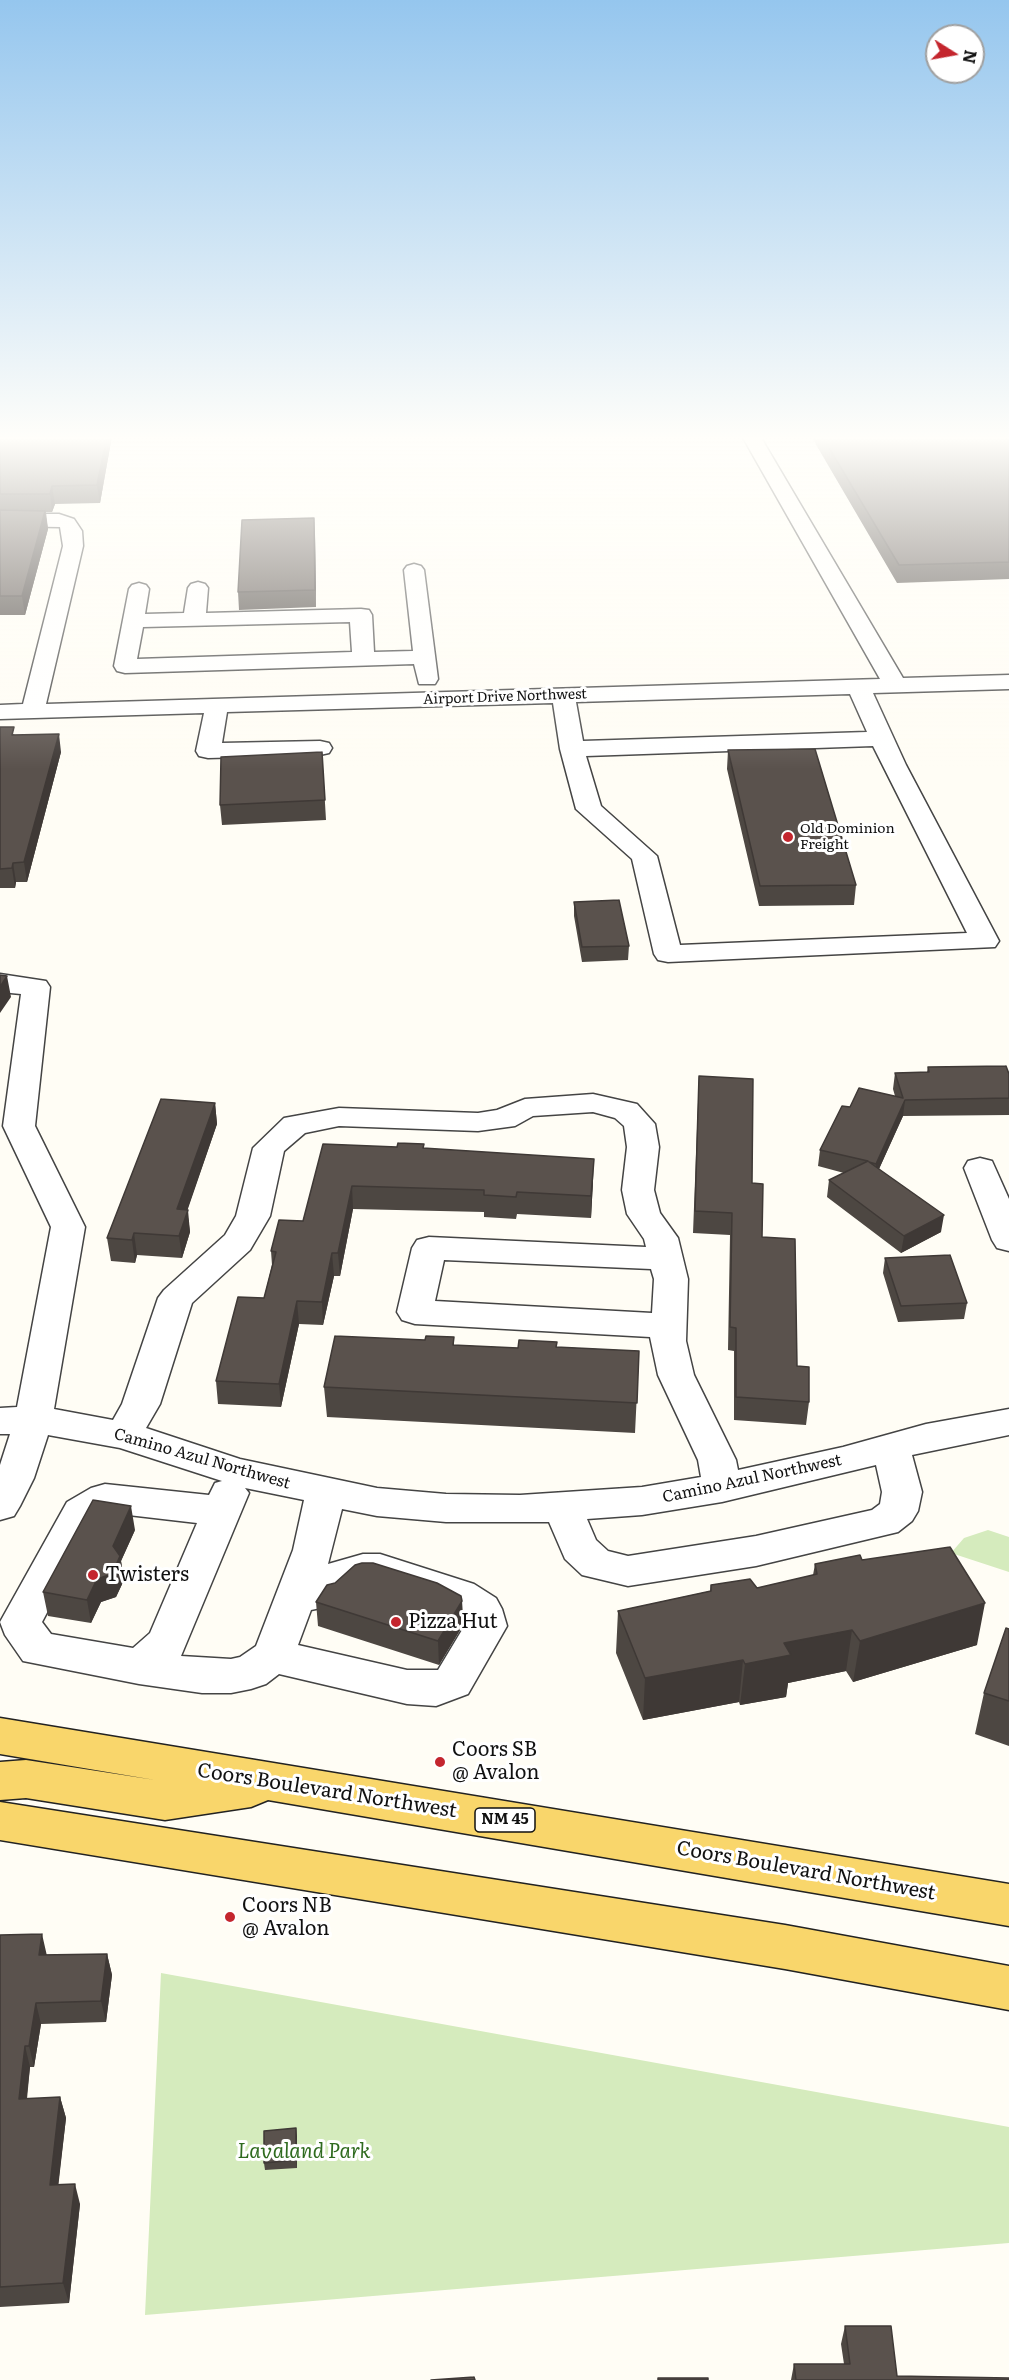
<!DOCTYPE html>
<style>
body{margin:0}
#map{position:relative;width:1009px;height:2380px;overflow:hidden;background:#fffdf5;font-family:Literata,serif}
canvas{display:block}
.north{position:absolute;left:925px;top:24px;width:60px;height:60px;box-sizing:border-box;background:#fff;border:2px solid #a0a0a0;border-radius:50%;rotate:101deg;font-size:16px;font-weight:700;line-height:24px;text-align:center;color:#111}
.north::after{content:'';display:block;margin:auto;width:21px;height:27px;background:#c4262e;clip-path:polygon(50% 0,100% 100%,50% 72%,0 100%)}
</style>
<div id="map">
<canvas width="1009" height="2380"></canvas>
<div class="north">N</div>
</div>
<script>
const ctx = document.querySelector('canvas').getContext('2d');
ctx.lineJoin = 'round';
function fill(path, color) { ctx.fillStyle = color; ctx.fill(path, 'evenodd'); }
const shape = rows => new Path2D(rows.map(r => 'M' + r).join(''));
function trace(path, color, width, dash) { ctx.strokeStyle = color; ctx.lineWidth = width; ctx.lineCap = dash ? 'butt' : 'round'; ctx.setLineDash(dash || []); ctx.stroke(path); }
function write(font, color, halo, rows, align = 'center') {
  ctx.font = font + ' Literata,serif'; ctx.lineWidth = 6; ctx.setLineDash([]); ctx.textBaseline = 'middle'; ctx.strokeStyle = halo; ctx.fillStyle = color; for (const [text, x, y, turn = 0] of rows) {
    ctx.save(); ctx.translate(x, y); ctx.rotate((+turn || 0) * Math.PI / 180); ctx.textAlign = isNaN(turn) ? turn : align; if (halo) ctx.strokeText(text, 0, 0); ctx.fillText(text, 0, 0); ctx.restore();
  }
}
const green = shape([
 [988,1530,1009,1537,1009,1572,951,1553,964,1538],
 [161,1973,1009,2127,1009,2243,145,2315]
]);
const minor = shape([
 [742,436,760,436,903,678,1009,675,1009,689,873,693,906,765,999,941,995,947,668,962,658,960,654,954,632,859,576,809,560,749,553,703,227,712,222,743,320,741,329,743,332,748,329,753,320,755,208,758,199,756,196,751,204,713,0,719,0,705,23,704,63,546,60,527,0,526,0,514,59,514,74,519,82,531,83,546,46,704,880,679,742,436],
 [850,694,867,732,583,741,576,702,850,694],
 [873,746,967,933,680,945,657,856,601,806,586,756,873,746],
 [414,564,421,566,424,570,438,679,435,684,419,684,414,664,125,673,117,671,114,666,129,589,132,585,139,583,146,585,149,589,145,614,184,613,188,588,191,584,198,582,205,584,208,588,206,613,361,609,369,610,372,615,374,652,413,651,404,570,407,566,414,564],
 [350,622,352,652,137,659,143,627,350,622],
 [0,974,46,981,50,987,35,1126,85,1227,54,1409,113,1420,122,1404,158,1298,164,1290,225,1235,236,1216,253,1148,284,1118,339,1108,478,1113,497,1110,525,1099,593,1094,637,1104,655,1124,659,1147,654,1190,660,1213,678,1238,688,1279,686,1341,694,1375,736,1460,738,1470,843,1447,926,1424,1009,1409,1009,1435,912,1455,922,1492,918,1511,912,1521,898,1532,756,1566,628,1586,582,1575,565,1559,549,1522,446,1522,377,1516,342,1509,328,1564,363,1554,380,1554,474,1584,496,1598,502,1609,507,1626,468,1694,436,1706,407,1704,279,1674,266,1684,251,1689,231,1693,202,1693,139,1684,23,1661,5,1635,0,1622,67,1502,91,1488,105,1484,209,1495,215,1483,222,1481,120,1448,48,1435,34,1478,20,1506,14,1516,0,1520,0,1465,10,1434,0,1434,0,1408,17,1407,51,1227,3,1126,21,994,0,992,0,974],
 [593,1112,615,1118,624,1126,627,1147,622,1190,627,1214,644,1239,646,1247,429,1237,417,1240,412,1248,397,1312,402,1320,415,1324,650,1337,658,1375,698,1460,701,1477,642,1487,520,1495,446,1494,377,1488,240,1459,146,1428,160,1404,192,1303,250,1250,270,1216,284,1151,305,1133,339,1126,478,1131,515,1126,533,1116,593,1112],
 [444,1260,651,1269,654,1279,652,1313,435,1301,444,1260],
 [876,1465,882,1492,880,1504,872,1510,756,1536,628,1556,608,1551,596,1540,587,1519,642,1515,722,1502,876,1465],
 [245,1488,304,1500,293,1550,256,1646,240,1657,231,1659,181,1656,249,1493,245,1488],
 [111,1513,197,1523,150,1633,133,1648,51,1634,42,1622,95,1522,111,1513],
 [363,1584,379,1584,444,1606,463,1618,465,1625,438,1670,407,1670,298,1645,311,1610,335,1605,355,1587,363,1584],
 [980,1158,992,1161,1009,1199,1009,1251,997,1248,992,1240,964,1168,968,1161,980,1158]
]);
const major = shape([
 [0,1718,1009,1884,1009,1926,268,1800,251,1807,165,1820,26,1798,0,1800,0,1762,26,1760,155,1780,0,1754,0,1718],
 [0,1802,785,1925,1009,1966,1009,2010,785,1969,0,1840,0,1802]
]);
const wall = shape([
 [0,436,112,436,100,503,55,504,52,512,46,512,48,529,25,615,0,615],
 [811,436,1005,436,1009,441,1009,579,897,583],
 [315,534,316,607,239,610,238,592],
 [0,727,15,735,61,752,27,882,16,882,15,888,0,888],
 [728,750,856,885,854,905,759,906,727,769],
 [322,752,326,820,222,825,220,805],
 [574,902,629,946,628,960,582,962,574,916],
 [928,1067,1009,1074,1009,1115,903,1116,879,1169,941,1232,901,1253,827,1197,829,1180,844,1173,818,1166,820,1150,850,1107,895,1096,893,1089,895,1073,927,1072],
 [699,1076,752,1183,762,1237,797,1366,809,1402,806,1425,734,1420,734,1351,728,1350,730,1235,693,1233],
 [215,1103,217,1124,187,1210,190,1232,182,1258,137,1255,135,1263,111,1261,107,1238],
 [424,1144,424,1148,593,1181,591,1218,517,1214,516,1219,484,1217,484,1212,353,1209,340,1276,334,1276,323,1325,299,1324,281,1407,218,1404,216,1381,264,1298,272,1265,271,1251,303,1221,397,1147],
 [885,1258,967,1303,964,1319,898,1322,883,1273],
 [454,1337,454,1345,518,1348,557,1347,639,1351,635,1433,327,1417,324,1387,425,1340],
 [135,1530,121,1561,124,1580,116,1597,101,1602,91,1623,48,1616,43,1592],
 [862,1560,977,1645,853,1682,846,1671,788,1683,786,1697,740,1705,739,1702,643,1720,616,1653,618,1611,710,1591,711,1585,757,1588,813,1575,815,1564],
 [462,1601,463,1625,439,1665,318,1626,316,1602],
 [1009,1629,1009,1746,975,1734,984,1693],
 [0,1938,47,1955,107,1954,112,1975,106,2022,41,2024,34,2067,30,2067,27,2099,60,2097,66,2118,58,2185,80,2204,69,2303,0,2307],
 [297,2136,297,2168,265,2170,264,2163],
 [845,2326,897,2376,1009,2380,791,2380,794,2364,844,2364,841,2344]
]);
const shadedWall = shape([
 [107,436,112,436,100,503,97,485],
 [52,486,55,504,52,512,50,494],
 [45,511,48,529,25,615,22,596],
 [314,518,315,534,316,607,315,590],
 [59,734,61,752,27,882,24,862],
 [13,863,16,882,15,888,12,868],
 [7,976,11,997,0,1013,0,987],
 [905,1100,903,1116,874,1180,876,1164],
 [215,1103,217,1124,180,1232,177,1209],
 [594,1159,593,1181,591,1218,591,1196],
 [352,1186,353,1209,340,1276,338,1253],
 [188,1210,190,1232,182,1258,179,1236],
 [944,1215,941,1232,901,1253,904,1236],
 [134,1233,137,1255,135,1263,132,1240],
 [332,1253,334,1276,323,1325,322,1302],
 [297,1301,299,1324,281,1407,279,1384],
 [131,1506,135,1530,121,1561,124,1580,116,1597,101,1602,91,1623,87,1600],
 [462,1601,463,1625,439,1665,438,1641],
 [985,1603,977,1645,853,1682,860,1641],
 [852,1630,846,1671,788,1683,786,1697,740,1705,745,1664,784,1643],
 [743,1660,739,1702,643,1720,645,1678],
 [42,1934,47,1956,39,1955],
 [107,1954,112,1975,106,2022,101,2001],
 [36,2003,41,2024,34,2067,29,2046],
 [25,2046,30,2067,24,2120,19,2099],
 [60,2097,66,2118,56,2206,50,2185],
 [296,2128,297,2136,297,2168,296,2160],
 [75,2184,80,2204,69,2303,63,2283]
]);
const building = shape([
 [0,436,107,436,97,485,52,486,50,494,0,494,0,436],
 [822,436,1005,436,1009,441,1009,562,899,565,822,436],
 [0,510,45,511,22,596,0,596,0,510],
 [314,518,315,590,238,592,242,520,314,518],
 [0,727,14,727,12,735,59,734,24,862,13,863,12,868,0,869,0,727],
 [815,749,856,885,760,886,728,750,815,749],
 [322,752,325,800,220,805,221,757,322,752],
 [619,900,629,946,582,947,574,902,619,900],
 [0,975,7,976,0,987,0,975],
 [1006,1066,1009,1074,1009,1098,905,1100,876,1164,869,1162,944,1215,904,1236,829,1180,868,1161,820,1150,842,1106,850,1107,859,1088,903,1098,895,1073,929,1072,928,1067,1006,1066],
 [699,1076,753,1079,752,1183,763,1184,762,1237,795,1239,797,1366,809,1367,809,1402,736,1397,736,1328,730,1327,732,1213,695,1211,699,1076],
 [161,1099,215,1103,177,1209,188,1210,179,1236,134,1233,132,1240,107,1238,161,1099],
 [398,1143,424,1144,423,1148,594,1159,591,1196,517,1192,516,1197,484,1195,484,1190,352,1186,338,1253,332,1253,322,1302,297,1301,279,1384,216,1381,238,1297,264,1298,276,1252,271,1251,279,1220,303,1221,323,1144,397,1147,398,1143],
 [950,1255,967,1303,901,1306,885,1258,950,1255],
 [335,1336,425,1340,426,1336,454,1337,453,1345,518,1348,519,1340,557,1342,556,1347,639,1351,637,1403,324,1387,335,1336],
 [93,1500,131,1506,113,1546,120,1556,112,1574,97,1579,87,1600,43,1592,93,1500],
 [950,1547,985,1603,860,1641,852,1630,784,1643,791,1655,745,1664,743,1660,645,1678,618,1611,711,1591,711,1585,750,1579,757,1588,817,1574,815,1564,860,1555,862,1560,950,1547],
 [362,1563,373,1563,437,1583,461,1596,462,1601,438,1641,316,1602,327,1585,335,1583,355,1565,362,1563],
 [1006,1628,1009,1629,1009,1701,984,1693,1006,1628],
 [42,1934,39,1955,107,1954,101,2001,36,2003,29,2046,25,2046,19,2099,60,2097,50,2185,75,2184,63,2283,0,2287,0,1935,42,1934],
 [296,2128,296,2160,264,2163,264,2131,296,2128],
 [845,2326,891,2326,897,2376,1009,2378,1009,2380,796,2380,794,2364,850,2364,845,2326],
 [474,2377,475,2380,431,2380,474,2377],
 [658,2378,708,2378,708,2380,658,2380,658,2378]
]);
const markers = [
 [788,837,6,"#c4262e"],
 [93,1575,6,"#c4262e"],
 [396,1622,6,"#c4262e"],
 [440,1762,6,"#c4262e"],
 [230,1917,6,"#c4262e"]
];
const farStreetnames = [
 ["Airport Drive Northwest",505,697,-2]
];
const farPoinames = [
 ["Old Dominion",800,829],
 ["Freight",800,845]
];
const shields = [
 [505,1820,60]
];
const shieldNames = [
 ["NM 45",505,1820]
];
const streetNames = [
 ["Camino Azul Northwest",202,1459,16],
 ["Camino Azul Northwest",752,1479,-12]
];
const nearPoinames = [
 ["Twisters",105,1575],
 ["Pizza Hut",408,1622],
 ["Coors SB",452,1750],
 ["@ Avalon",452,1773],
 ["Coors NB",242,1906],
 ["@ Avalon",242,1929]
];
const nearStreetnames = [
 ["Coors Boulevard Northwest",327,1791,9],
 ["Coors Boulevard Northwest",806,1871,10]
];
const nearParknames = [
 ["Lavaland Park",304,2152]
];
fill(green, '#d5ebbd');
trace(minor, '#444', 3);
trace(major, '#222', 3);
fill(minor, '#fff');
fill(major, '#f9d66b');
fill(wall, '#4d4742');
fill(shadedWall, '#3f3936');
fill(building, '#5a524d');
trace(building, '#3f3936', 1.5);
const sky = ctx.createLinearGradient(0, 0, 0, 769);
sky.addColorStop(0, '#95c6ee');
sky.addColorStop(0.57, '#fffefa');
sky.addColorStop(1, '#fffefa00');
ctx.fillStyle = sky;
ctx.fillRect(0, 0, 1009, 769);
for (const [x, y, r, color] of markers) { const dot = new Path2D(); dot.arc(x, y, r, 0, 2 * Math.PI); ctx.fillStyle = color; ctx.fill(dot); trace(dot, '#fff', 2); }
write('14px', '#111', '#fff', farStreetnames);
write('14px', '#111', '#fff', farPoinames, 'left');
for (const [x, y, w] of shields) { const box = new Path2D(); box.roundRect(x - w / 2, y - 12, w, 24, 4.5); ctx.fillStyle = '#fff'; ctx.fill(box); trace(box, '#111', 1.5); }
write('bold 15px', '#111', null, shieldNames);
write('16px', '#111', '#fff', streetNames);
write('20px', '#111', '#fff', nearPoinames, 'left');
write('20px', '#111', '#fff', nearStreetnames);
write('italic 20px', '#2f6b1f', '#fff', nearParknames);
</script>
